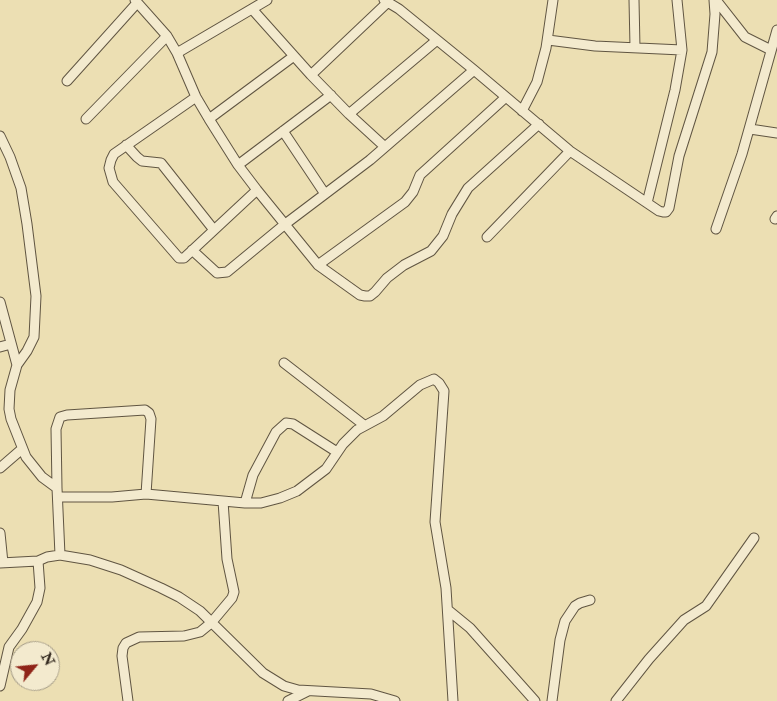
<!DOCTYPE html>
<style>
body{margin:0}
#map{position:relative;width:777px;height:701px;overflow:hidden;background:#ecdfb3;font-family:"IM FELL Double Pica",serif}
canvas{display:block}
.north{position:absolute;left:10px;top:641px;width:50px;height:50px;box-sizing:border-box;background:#f3eace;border:1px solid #a59c87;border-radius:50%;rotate:62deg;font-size:14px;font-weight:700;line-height:20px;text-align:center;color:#31271d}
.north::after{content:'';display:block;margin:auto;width:18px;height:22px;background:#8f2418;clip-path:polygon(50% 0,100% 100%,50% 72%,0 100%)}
</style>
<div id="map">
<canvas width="777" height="701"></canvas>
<div class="north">N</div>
</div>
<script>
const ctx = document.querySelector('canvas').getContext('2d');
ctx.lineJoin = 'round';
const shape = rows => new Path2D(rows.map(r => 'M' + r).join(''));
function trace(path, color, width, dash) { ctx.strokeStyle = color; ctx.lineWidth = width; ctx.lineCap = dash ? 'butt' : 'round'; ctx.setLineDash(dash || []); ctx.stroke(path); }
const minor = shape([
 [135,0,167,36,177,53,196,97,209,119,238,165,257,190,318,265,360,295,365,296,370,296,375,292,387,278,404,265,431,251,443,236,452,214,468,188,539,124],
 [384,0,399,9,474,70,570,151,659,211,663,212,666,212,669,208,679,156,712,52,715,14,714,0],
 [634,0,635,47],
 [716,0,745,37,771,50],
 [252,9,311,75,349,114,385,147],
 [548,40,595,46,682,50,677,0],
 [177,53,267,0],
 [311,75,388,2],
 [67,81,137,3],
 [196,97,114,154,111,160,109,168,113,182,179,258,184,258,257,190],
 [522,111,537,82,546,48,553,0],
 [349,114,437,40],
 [86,119,167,36],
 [209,119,294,56],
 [750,129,777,133],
 [283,131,325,194],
 [0,136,10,157,21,188,27,224,36,296,34,337,27,351,17,365],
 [126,145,137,157,142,161,161,163,214,230],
 [238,165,331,95],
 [647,203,675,90,682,50],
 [775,219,777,216],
 [716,229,742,154,777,30],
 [487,237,570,151],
 [192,250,217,273,227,272,284,225,370,160,474,70],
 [318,265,405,202,413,192,420,175,506,97],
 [0,302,17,365,10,390,9,409,11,419,26,457,42,477,57,488,60,555],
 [0,347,11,344],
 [284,363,364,425],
 [0,468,22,449],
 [57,488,56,429,60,417,67,415,145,410,149,413,151,419,146,494],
 [58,497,112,497,146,494,245,503,261,503,280,498,297,491,326,469,343,444,357,430,383,416,420,385,434,379,439,383,444,391,435,522,446,588,453,701],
 [245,503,253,475,276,432,286,423,293,424,337,452],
 [0,533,3,563],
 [0,563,38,561,47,557,60,555,90,560,121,570,161,588,179,597,200,611,263,673,284,686,298,690,371,694,395,701],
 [448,610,470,628,535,701],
 [0,686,9,647,22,629,37,602,40,588,38,561],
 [128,701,122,656,123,648,126,643,139,637,184,636,200,632,211,623,232,598,234,592,227,559,223,501],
 [288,701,308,691],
 [552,701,560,640,565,621,575,606,580,603,590,600],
 [616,701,649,659,684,620,706,606,754,538]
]);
trace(minor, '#605542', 11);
trace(minor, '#f3eace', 9);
</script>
